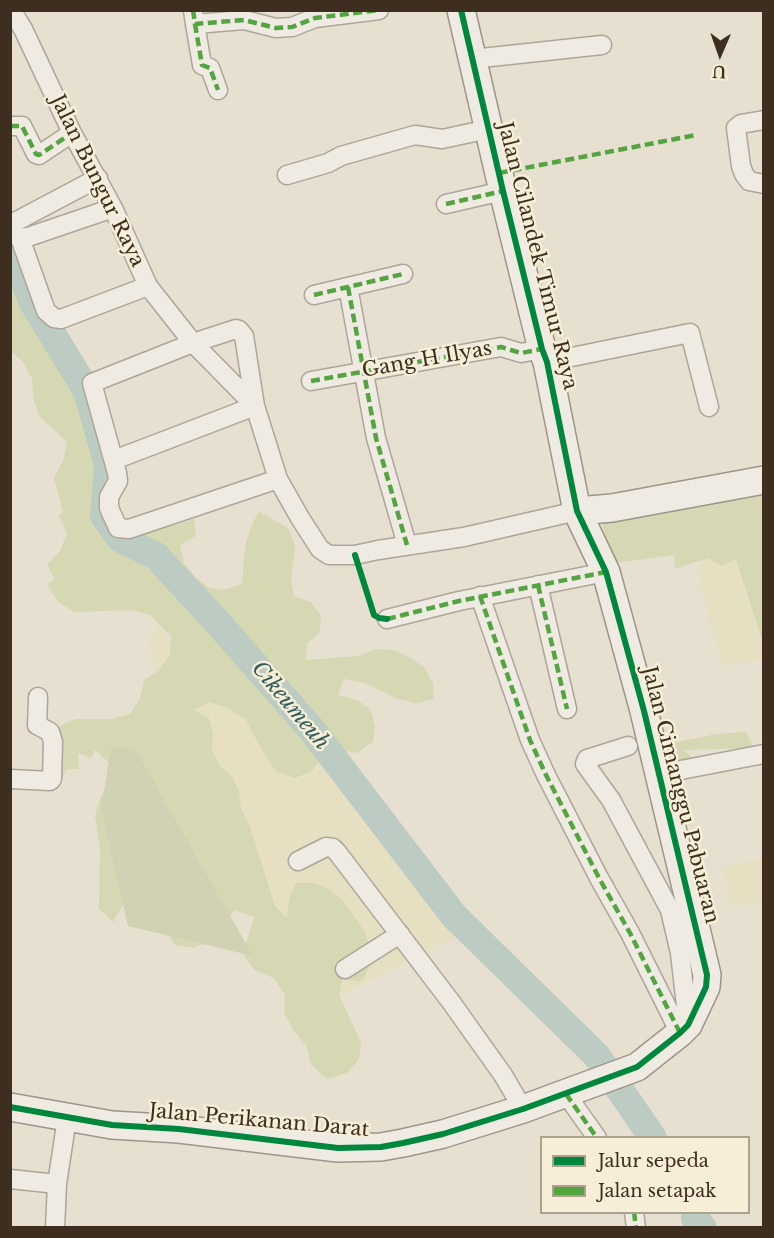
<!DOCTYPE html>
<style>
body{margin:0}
#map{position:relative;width:774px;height:1238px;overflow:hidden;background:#e7e0d1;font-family:"Libre Baskerville",serif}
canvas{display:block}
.frame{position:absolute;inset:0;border:12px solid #3d2e20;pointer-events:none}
.legend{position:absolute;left:540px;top:1136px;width:210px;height:78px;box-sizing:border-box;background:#f7eed8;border:2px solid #ada18e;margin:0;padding:8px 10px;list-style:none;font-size:18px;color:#3d2e20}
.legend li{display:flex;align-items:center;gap:12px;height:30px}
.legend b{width:30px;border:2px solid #ada18e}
.north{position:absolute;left:690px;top:24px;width:60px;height:60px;-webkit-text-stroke:4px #f7eed8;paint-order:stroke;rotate:182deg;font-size:16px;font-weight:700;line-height:24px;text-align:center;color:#3d2e20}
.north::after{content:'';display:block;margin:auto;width:21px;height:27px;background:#3d2e20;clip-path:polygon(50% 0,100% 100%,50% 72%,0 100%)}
</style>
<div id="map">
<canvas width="774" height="1238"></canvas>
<div class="frame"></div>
<ul class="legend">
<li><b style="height:8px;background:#00873e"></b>Jalur sepeda</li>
<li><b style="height:8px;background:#54a441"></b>Jalan setapak</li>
</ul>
<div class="north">U</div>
</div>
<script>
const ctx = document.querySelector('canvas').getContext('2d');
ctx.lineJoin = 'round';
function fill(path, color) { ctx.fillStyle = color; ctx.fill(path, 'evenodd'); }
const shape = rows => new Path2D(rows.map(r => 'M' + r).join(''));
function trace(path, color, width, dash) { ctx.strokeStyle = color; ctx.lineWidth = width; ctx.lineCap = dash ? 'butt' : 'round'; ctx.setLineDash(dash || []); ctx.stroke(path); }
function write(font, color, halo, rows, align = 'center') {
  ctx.font = font + ' "Libre Baskerville",serif'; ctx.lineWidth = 5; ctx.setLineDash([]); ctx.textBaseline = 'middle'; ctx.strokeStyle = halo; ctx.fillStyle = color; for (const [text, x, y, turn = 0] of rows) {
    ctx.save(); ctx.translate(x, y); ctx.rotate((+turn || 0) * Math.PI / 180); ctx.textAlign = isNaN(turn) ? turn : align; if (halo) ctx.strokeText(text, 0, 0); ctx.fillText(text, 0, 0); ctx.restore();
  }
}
const farmland = shape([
 [708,558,736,559,763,643,763,659,722,666,697,572,697,565],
 [156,624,197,676,273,699,377,815,462,933,324,1005,172,723,148,644],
 [763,857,763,902,732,908,721,869]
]);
const green = shape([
 [11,218,24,228,24,237,52,299,52,334,64,346,80,357,86,373,84,392,87,391,111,461,112,523,154,527,178,525,194,519,196,536,180,545,184,563,195,577,210,588,224,590,242,584,245,547,250,529,259,511,288,528,295,546,291,580,294,596,311,602,321,616,320,632,307,644,306,660,359,656,376,649,393,650,409,657,424,667,433,683,434,699,416,703,398,699,365,683,344,679,338,695,357,700,371,710,375,726,373,742,357,753,339,750,322,757,312,771,295,778,276,771,264,754,246,720,230,709,210,702,194,710,209,718,213,734,212,750,219,765,232,776,239,792,241,809,249,824,275,906,287,918,289,900,296,883,314,883,331,890,344,902,365,932,370,949,369,967,362,981,342,980,339,995,361,1043,359,1059,347,1073,327,1079,311,1065,306,1045,294,1031,284,1013,285,995,274,978,254,970,243,954,254,917,234,910,226,926,212,939,194,948,175,945,164,928,130,893,113,922,99,909,100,848,95,816,100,798,110,782,109,763,95,750,91,758,78,753,79,769,67,769,59,784,42,777,48,740,60,726,75,719,112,719,130,714,140,698,144,680,159,670,170,655,171,637,150,615,131,610,74,612,58,602,47,584,55,579,47,565,60,551,67,534,59,516,63,512,54,478,63,461,67,442,39,416,33,397,32,378,22,361,11,351],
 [763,482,763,643,736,559,722,566,708,558,675,569,674,555,614,563,600,518],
 [746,732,754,748,684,750,697,763,663,770,659,746,716,734]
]);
const cemetery = shape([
 [111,748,135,749,253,956,128,926,101,809]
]);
const river = shape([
 [10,242,32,301,87,391,108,464,104,516,121,539,156,556,218,623,312,730,454,916,596,1055,653,1138],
 [695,1218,703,1228]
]);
const street = shape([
 [193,10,195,24,244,20,276,28,292,27,315,18,379,10],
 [10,13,15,16,23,29,72,133,113,208,148,286,193,343,255,406,278,479,300,518,320,549,329,555,355,555,378,550,464,537,577,511],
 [195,24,202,65,210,68,218,90],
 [472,59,602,45],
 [764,120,741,124,736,128,741,166,744,174,749,181,764,184],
 [10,126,22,126,36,154,39,155,72,133],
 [287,175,328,163,341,156,415,135,442,139,489,129],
 [98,178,13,223,11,229,15,235,20,238,28,237,113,208],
 [446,204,503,191],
 [20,238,46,311,54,318,61,319,148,286],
 [348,287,376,438,407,545],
 [314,295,403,274],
 [547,362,690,333,709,407],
 [311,381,501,347,521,353,542,349],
 [114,460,255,406,244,336,239,330,236,329,193,343,92,383,117,473,118,481,109,497,109,508,118,528,129,529,278,479],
 [538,585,567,709],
 [480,596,530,740,546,775,599,878,630,933,680,1033],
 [387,619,459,601,606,572],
 [628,746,587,759,585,764,611,800,670,910,680,953,688,1023],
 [660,774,764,754],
 [10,779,50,781,52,779,53,742,50,732,37,725,38,697],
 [298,861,326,847,333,848,337,852,451,1002,503,1075,523,1109],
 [345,969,400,934],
 [566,1094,597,1138],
 [10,1179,57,1184],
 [634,1212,636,1228],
 [55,1228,57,1184,67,1118]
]);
const secondary = shape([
 [577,511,612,508,764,480],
 [10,1107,112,1125,179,1129,338,1148,381,1147,403,1143,443,1134,523,1109,637,1067,680,1033,688,1025,706,987,707,975,644,711,606,572,577,511,547,362,542,349,503,191,461,10]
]);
const quiet = shape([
 [193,10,195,24,244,20,276,28,292,27,315,18,379,10],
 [195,24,202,65,210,68,218,90],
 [10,126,22,126,36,154,39,155,72,133],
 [499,173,696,135],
 [446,204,503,191],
 [348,287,376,438,407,545],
 [314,295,403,274],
 [311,381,501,347,521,353,542,349],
 [538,585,567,709],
 [480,596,530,740,546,775,599,878,630,933,680,1033],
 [387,619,459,601,606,572],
 [566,1094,597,1138],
 [634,1212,636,1228]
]);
const cycleway = shape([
 [355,555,374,615,379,618,387,619],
 [10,1107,112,1125,179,1129,338,1148,381,1147,403,1143,443,1134,523,1109,637,1067,680,1033,688,1025,706,987,707,975,644,711,606,572,577,511,547,362,542,349,503,191,461,10]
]);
const streetNames = [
 ["Jalan Bungur Raya",97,181,64],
 ["Jalan Cilandek Timur Raya",537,256,76],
 ["Gang H Ilyas",427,360,-10],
 ["Jalan Cimanggu Pabuaran",680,795,76],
 ["Jalan Perikanan Darat",259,1121,5]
];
const waterNames = [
 ["Cikeumeuh",290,706,50]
];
fill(farmland, '#e6dfc2');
fill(green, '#d6d7b3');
fill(cemetery, '#d1d1b3');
trace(river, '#bcccc2', 28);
trace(street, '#ada599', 21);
trace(secondary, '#9c958a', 30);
trace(street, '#efebe3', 18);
trace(secondary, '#efebe3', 27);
trace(quiet, '#54a441', 4.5, [9, 4.5]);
trace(cycleway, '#00873e', 6);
write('20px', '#3d2e20', '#f7eed8', streetNames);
write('italic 21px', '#2f5d5a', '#f7eed8', waterNames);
</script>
